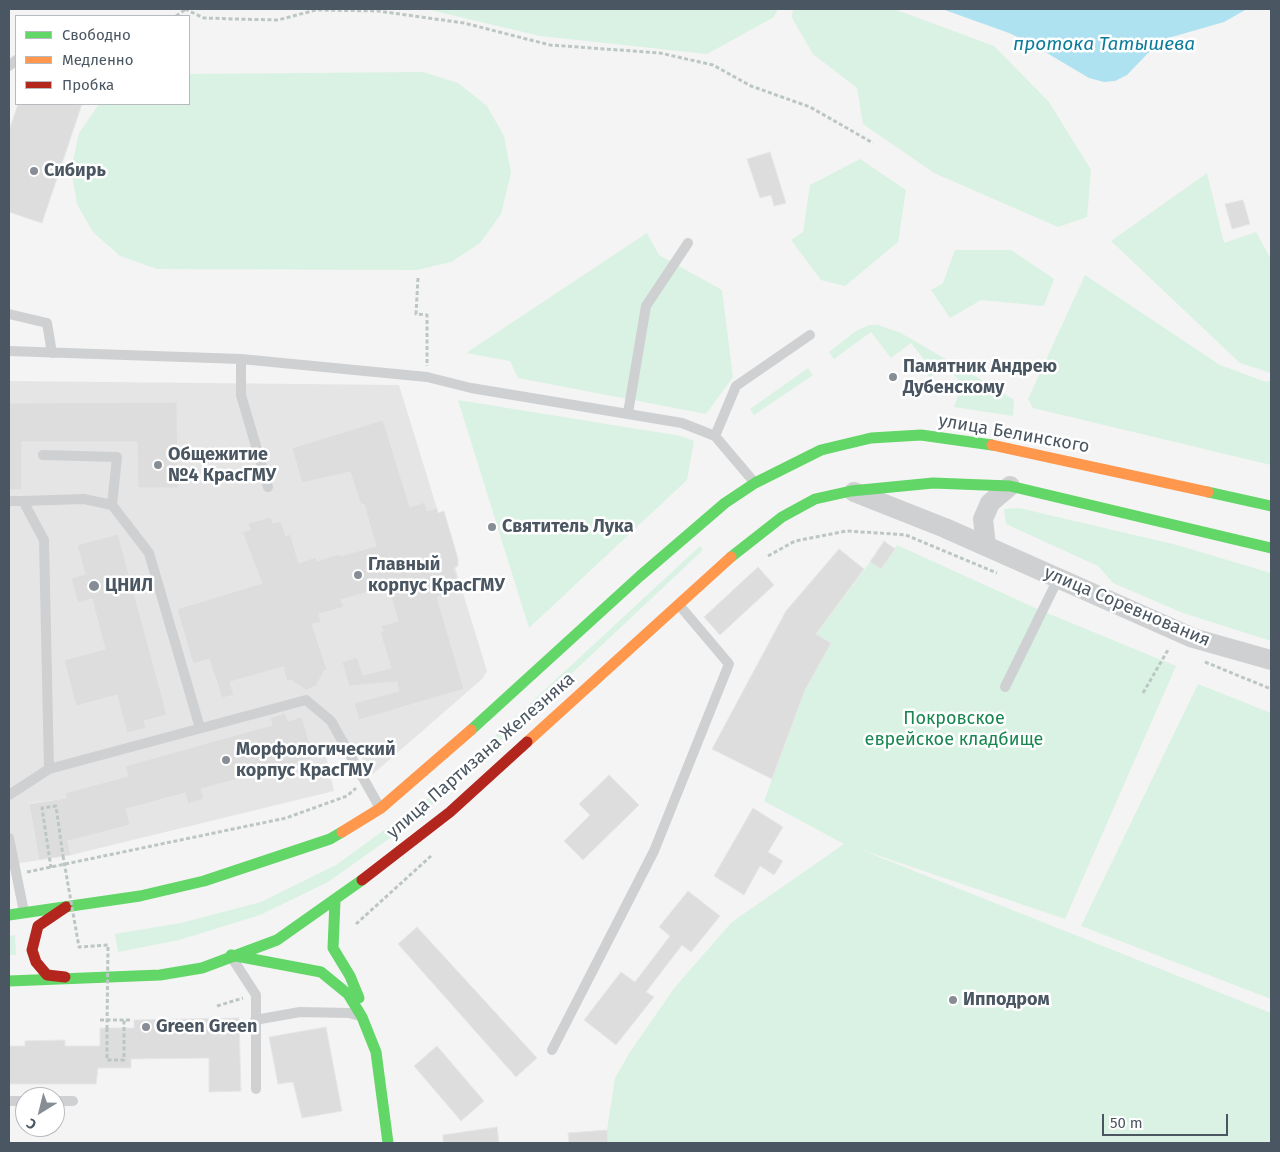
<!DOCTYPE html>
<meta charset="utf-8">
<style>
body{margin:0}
#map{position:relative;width:1280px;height:1152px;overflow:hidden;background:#f4f4f4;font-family:"Fira Sans",sans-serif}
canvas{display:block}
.frame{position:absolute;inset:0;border:10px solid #4a5661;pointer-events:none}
.legend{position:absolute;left:15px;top:15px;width:175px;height:90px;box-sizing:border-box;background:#fff;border:1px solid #b7bbc0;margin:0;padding:6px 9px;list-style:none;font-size:15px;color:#4a5661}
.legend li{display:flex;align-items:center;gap:10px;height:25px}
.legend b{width:25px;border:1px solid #b7bbc0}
.north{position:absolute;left:15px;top:1087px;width:50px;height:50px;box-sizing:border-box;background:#fff;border:1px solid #b7bbc0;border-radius:50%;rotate:216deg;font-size:14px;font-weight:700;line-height:20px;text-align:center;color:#4a5661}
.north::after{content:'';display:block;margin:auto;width:18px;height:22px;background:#868d94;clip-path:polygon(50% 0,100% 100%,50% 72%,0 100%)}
.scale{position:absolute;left:1102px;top:1114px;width:126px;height:22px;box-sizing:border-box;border:2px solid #4a5661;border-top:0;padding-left:6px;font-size:15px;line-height:18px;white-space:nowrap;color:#4a5661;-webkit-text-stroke:4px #fff;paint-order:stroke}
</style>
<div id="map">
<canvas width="1280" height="1152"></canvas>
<div class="frame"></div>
<ul class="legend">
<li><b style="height:6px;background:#63d668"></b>Свободно</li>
<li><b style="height:6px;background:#ff974d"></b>Медленно</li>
<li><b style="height:6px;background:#b3261e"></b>Пробка</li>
</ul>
<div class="north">С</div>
<div class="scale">50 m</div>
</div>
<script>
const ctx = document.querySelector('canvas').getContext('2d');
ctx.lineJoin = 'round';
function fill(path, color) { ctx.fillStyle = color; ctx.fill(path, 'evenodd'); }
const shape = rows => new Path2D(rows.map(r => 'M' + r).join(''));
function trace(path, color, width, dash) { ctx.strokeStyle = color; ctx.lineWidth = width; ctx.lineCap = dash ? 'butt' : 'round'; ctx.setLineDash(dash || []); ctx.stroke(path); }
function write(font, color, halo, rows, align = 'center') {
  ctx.font = font + ' "Fira Sans",sans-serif'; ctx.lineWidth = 5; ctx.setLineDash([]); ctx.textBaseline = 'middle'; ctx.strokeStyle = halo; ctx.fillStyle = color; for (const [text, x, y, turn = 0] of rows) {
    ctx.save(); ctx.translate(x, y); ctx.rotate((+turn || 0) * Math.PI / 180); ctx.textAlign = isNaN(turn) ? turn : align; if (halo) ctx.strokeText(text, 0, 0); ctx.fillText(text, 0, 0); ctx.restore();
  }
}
const education = shape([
 [9,381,399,385,487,671,482,679,373,774,355,748,326,756,334,791,71,855,60,799,29,803,39,860,9,865]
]);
const green = shape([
 [426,9,778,9,774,17,707,54,540,36],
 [793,9,894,9,994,46,1049,102,1091,170,1087,217,1058,227,934,173,863,124,857,88,813,54,792,18],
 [423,72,458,83,487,106,504,136,511,173,501,214,480,243,451,262,417,270,157,269,120,256,93,232,77,204,71,169,79,133,99,104,189,104,189,74],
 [860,159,906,190,898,242,845,286,821,280,791,240,803,232,810,185],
 [1207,173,1224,243,1256,232,1271,259,1271,373,1240,363,1111,241],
 [647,233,659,255,722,290,733,377,706,414,518,378,510,361,466,353],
 [955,250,1011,250,1054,279,1044,306,981,300,950,318,931,290,943,283],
 [1085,275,1220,365,1266,382,1271,380,1271,465,1033,408,1028,399],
 [869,325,878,325,901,333,992,386,1014,400,1013,416,954,407,959,393,965,388,946,365,930,377,924,371,929,366,911,343,891,358,871,332,834,359,829,352,856,331],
 [808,368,813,375,754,415,750,409],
 [458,400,681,436,694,441,687,480,529,628],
 [1019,508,1177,545,1271,573,1271,641,1183,613,1113,583,1098,566,1006,524,1004,509],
 [897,545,1042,611,1176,666,1065,919,859,849,1271,1013,1271,1143,608,1143,607,1130,615,1078,630,1052,675,987,732,922,844,844,764,801,805,690,831,643,816,634,870,562,881,569],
 [700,546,703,550,418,818,328,882,260,915,179,940,118,952,115,934,181,923,261,902,336,865,427,799],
 [1198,684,1271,713,1271,999,1081,926],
 [15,935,16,955,9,955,9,936]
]);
const water = shape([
 [942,9,1247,9,1224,22,1165,39,1152,49,1127,75,1115,81,1104,82,1089,78,1030,43,1009,33]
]);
const building = shape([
 [18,104,82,104,42,223,9,212,9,131,18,104],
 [770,152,786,203,774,206,771,195,760,198,747,159,770,152],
 [1243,200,1250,224,1232,229,1225,204,1243,200],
 [177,402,178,488,138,488,137,442,22,442,22,490,9,490,9,403,177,402],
 [383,420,410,507,425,502,427,511,437,508,438,513,444,511,458,559,458,566,454,568,461,590,437,597,464,689,359,720,354,703,399,691,397,682,349,686,342,662,357,657,363,675,391,668,380,632,383,631,381,626,398,621,388,586,341,600,344,607,319,614,321,622,312,624,327,670,324,671,316,686,306,690,291,680,287,681,283,667,230,682,234,695,222,698,209,659,193,664,177,609,262,583,242,532,250,530,248,523,271,517,273,523,281,521,286,536,290,534,299,563,316,557,317,561,339,554,340,556,376,546,364,504,361,505,350,472,302,483,292,448,383,420],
 [118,534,167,715,144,721,146,728,127,733,117,695,76,706,64,660,105,649,92,599,78,603,71,578,85,574,77,545,118,534],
 [884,541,895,549,881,569,870,562,884,541],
 [839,549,864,569,816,634,831,643,805,690,772,779,712,749,786,611,839,549],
 [758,567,774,585,720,635,704,617,758,567],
 [285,713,288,721,302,717,314,758,201,789,204,799,188,804,185,793,126,809,130,825,68,841,71,855,39,860,29,804,66,798,65,793,128,776,125,766,272,725,270,718,285,713],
 [609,775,639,805,583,860,564,841,590,815,579,804,609,775],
 [753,808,783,827,768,852,783,861,774,875,760,866,744,895,714,876,753,808],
 [688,891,720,916,691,952,682,945,646,992,654,997,616,1045,584,1020,621,972,635,982,670,936,659,927,688,891],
 [417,927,537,1058,516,1077,398,944,417,927],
 [239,1018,241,1091,209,1092,209,1058,131,1059,131,1068,98,1068,96,1084,9,1084,9,1046,25,1046,25,1041,65,1040,65,1046,100,1046,100,1028,134,1028,134,1020,239,1018],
 [326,1027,342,1111,302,1118,293,1082,278,1084,269,1037,326,1027],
 [437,1046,484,1101,461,1121,414,1066,437,1046],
 [497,1127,499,1143,443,1143,443,1135,497,1127],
 [607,1130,608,1143,569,1143,568,1133,607,1130]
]);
const path = shape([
 [185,9,204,18,235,19,278,20,316,10,378,11,464,23,550,45,660,53,713,65,751,86,810,107,873,143],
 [176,16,186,9],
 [418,278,416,314,427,315,427,366],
 [768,556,795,541,846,531,879,533,906,535,997,573],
 [1205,662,1271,689],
 [1143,693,1169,648],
 [51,868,42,808,56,806,63,856],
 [27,872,286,818,347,796,356,788],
 [356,924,431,856],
 [217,1006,243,998],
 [100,1020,131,1020],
 [107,1028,107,1060,124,1060,124,1020]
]);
const lane = shape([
 [9,66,16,60],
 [9,314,47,323,52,353],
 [9,351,241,359,427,377,471,388,682,423,715,436,754,482],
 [241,359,241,395,268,487],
 [628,413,646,306,688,243],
 [715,436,736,386,810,335],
 [43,455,117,457,112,505],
 [9,501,23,501],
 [1005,687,1058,579],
 [49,769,44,540,23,501,84,499,112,505,149,553,200,728],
 [9,795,49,769,306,700,331,721,380,808],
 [9,838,24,912],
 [234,961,256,995,256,1089],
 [255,1020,300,1012,349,1013,356,1015],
 [552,1050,654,851,729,664,680,606],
 [9,1101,25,1101],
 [55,1101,73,1101]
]);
const street = shape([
 [854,492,945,528,1193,638,1271,660],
 [986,546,983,519,990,503,1010,486]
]);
const fast = shape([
 [1208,492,1271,506],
 [731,557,782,517,815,499,851,491,933,483,1010,486,1271,548],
 [471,730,640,576,725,503,755,483,821,450,871,438,921,435,992,445],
 [335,901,333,948,350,976,359,998],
 [9,915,140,896,204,881,330,839,342,832],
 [231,955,321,972,348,994,362,1017,376,1052,388,1143],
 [9,981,160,975,202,968,277,940,362,880]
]);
const slow = shape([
 [992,445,1208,492],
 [527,742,731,557],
 [342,832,381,808,471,730]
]);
const jam = shape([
 [362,880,450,812,527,742],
 [65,977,47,975,36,962,32,950,38,926,66,907]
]);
const pathBridge = shape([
 [63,856,79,947,108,945,107,1028]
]);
const markers = [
 [34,171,5,"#868d94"],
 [893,377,5,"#868d94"],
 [158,465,5,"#868d94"],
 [492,527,5,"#868d94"],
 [358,575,5,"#868d94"],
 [94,586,6,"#868d94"],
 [226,760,5,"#868d94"],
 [953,1000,5,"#868d94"],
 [146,1027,5,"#868d94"]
];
const poiNames = [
 ["Сибирь",44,171],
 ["Памятник Андрею",903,367],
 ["Дубенскому",903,388],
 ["Общежитие",168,455],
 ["№4 КрасГМУ",168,476],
 ["Святитель Лука",502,527],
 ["Главный",368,565],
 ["корпус КрасГМУ",368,586],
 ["ЦНИЛ",105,586],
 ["Морфологический",236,750],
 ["корпус КрасГМУ",236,771],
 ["Ипподром",963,1000],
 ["Green Green",156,1027]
];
const streetNames = [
 ["улица Белинского",1014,434,10],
 ["улица Соревнования",1127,607,23],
 ["улица Партизана Железняка",481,756,-41]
];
const parkNames = [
 ["Покровское",954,719],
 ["еврейское кладбище",954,740]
];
const waterNames = [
 ["протока Татышева",1104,45]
];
fill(education, '#e6e5e6');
fill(green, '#d9f2e3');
fill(water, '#aee2f0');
fill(building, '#ddddde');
trace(building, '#e5e6e7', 1);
trace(path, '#bcc7c4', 3, [4, 2.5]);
trace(lane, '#ced0d2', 10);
trace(street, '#ced0d2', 20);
trace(fast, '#63d668', 11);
trace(slow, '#ff974d', 11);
trace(jam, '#b3261e', 11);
trace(pathBridge, '#bcc7c4', 3, [4, 2.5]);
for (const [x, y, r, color] of markers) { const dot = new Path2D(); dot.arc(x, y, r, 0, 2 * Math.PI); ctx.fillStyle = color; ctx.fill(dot); trace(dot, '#fff', 2); }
write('bold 18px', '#4a5661', '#fff', poiNames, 'left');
write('18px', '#4a5661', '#fff', streetNames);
write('18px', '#17864f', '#fff', parkNames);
write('italic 19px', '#0c7c9b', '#fff', waterNames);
</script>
